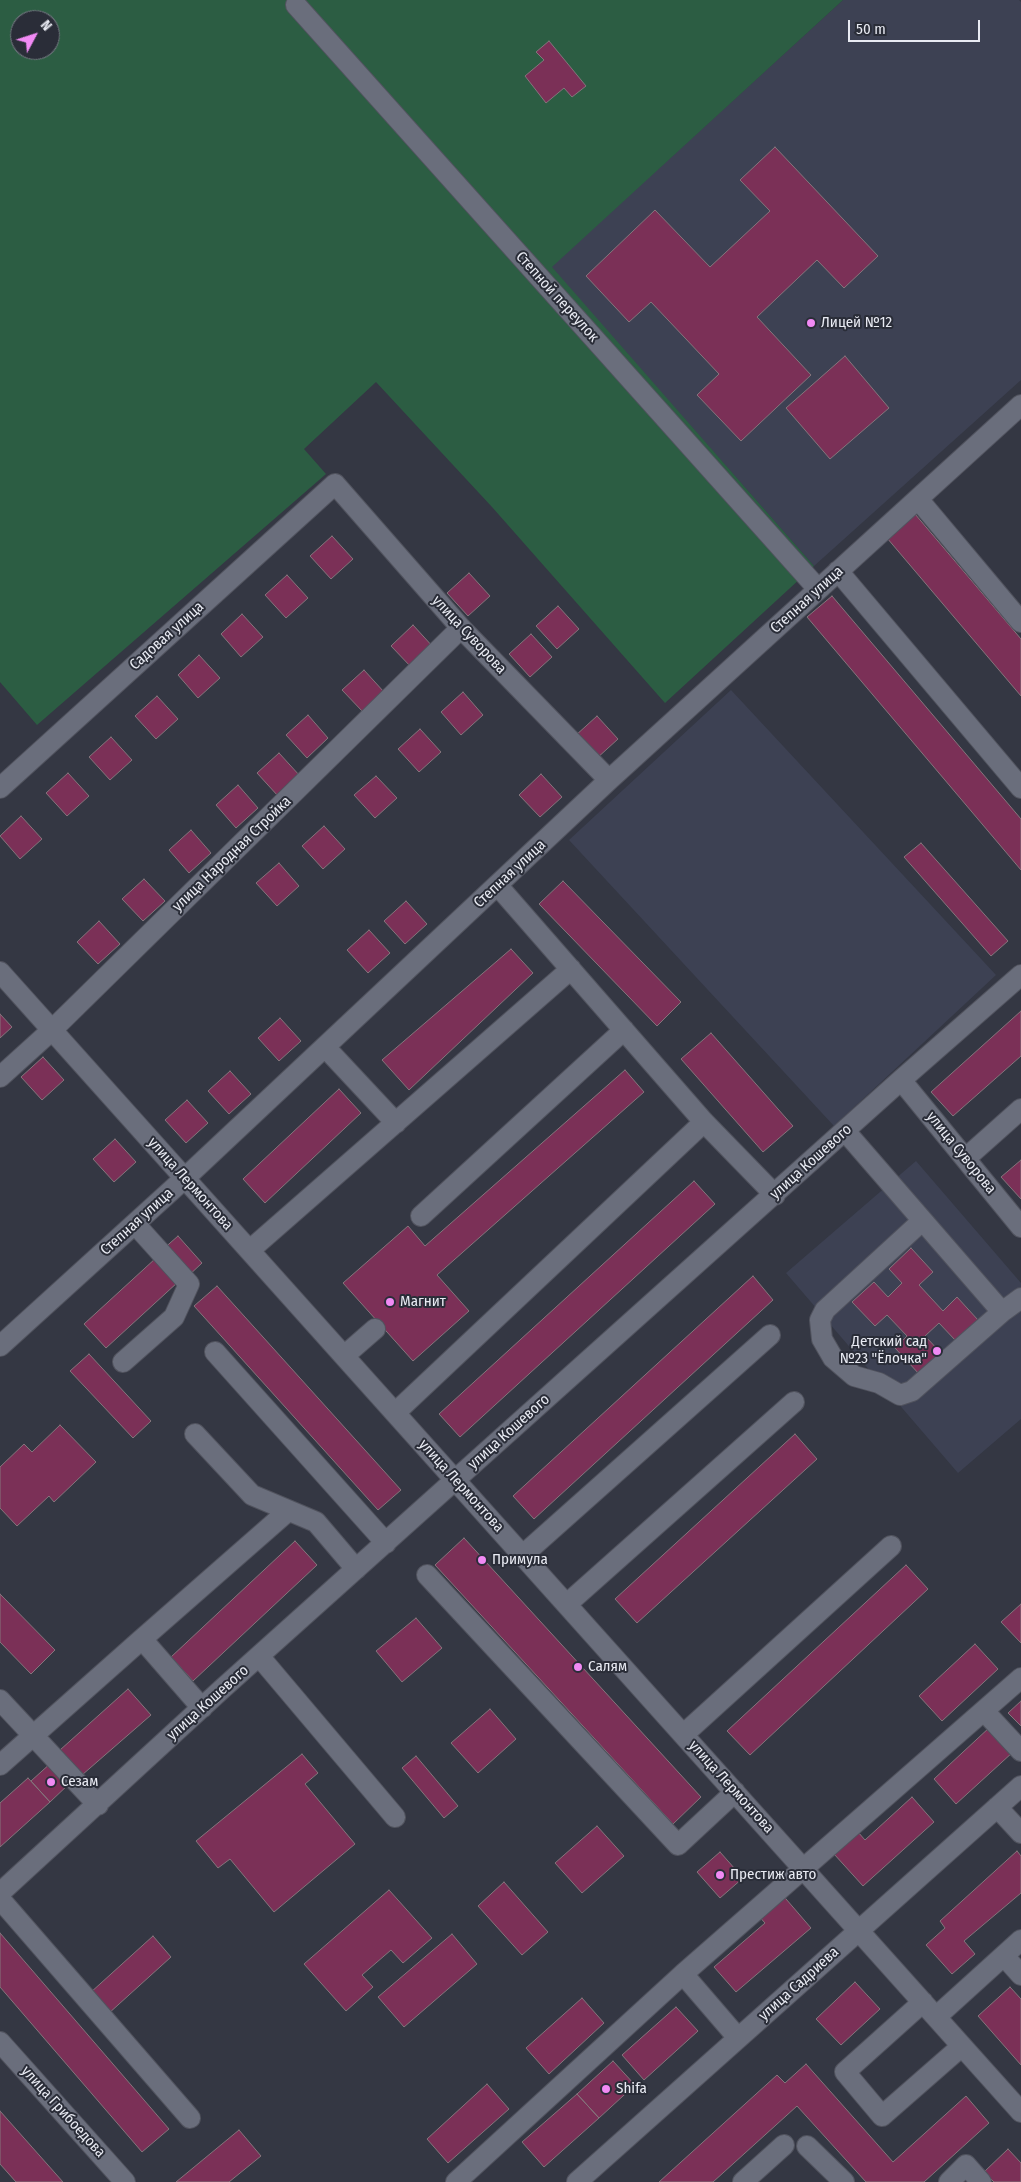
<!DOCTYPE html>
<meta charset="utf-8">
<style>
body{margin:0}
#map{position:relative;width:1021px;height:2182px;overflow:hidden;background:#343743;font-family:"Fira Sans Condensed",sans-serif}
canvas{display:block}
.north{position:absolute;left:10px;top:10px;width:50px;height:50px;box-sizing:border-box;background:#2a2d38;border:1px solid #767983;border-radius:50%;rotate:50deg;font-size:14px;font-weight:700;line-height:20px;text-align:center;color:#e9ebf3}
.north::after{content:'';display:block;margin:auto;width:18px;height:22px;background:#f18af4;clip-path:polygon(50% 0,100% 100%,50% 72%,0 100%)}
.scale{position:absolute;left:848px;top:20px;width:132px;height:22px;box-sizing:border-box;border:2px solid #e9ebf3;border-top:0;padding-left:6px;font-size:15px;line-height:18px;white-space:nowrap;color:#e9ebf3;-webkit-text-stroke:4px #2a2d38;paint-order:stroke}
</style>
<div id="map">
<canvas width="1021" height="2182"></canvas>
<div class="north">N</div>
<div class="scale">50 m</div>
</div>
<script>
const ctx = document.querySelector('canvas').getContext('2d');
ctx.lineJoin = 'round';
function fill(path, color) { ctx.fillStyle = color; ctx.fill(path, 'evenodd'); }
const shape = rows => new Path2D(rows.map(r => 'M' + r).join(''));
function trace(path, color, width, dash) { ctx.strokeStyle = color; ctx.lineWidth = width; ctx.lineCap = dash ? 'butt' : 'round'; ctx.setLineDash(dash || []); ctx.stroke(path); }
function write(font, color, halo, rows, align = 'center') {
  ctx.font = font + ' "Fira Sans Condensed",sans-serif'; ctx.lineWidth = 4; ctx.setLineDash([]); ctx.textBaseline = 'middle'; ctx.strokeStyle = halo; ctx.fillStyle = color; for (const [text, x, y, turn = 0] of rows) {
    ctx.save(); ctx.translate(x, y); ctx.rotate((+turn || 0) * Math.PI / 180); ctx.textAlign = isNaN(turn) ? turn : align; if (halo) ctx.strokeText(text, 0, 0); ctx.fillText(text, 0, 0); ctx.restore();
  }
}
const built = shape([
 [843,0,1019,0,1021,2,1021,380,814,566,551,267],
 [731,690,996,975,834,1126,569,840],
 [916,1161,1021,1283,1021,1419,958,1473,786,1273]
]);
const green = shape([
 [0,0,843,0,552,267,814,566,665,703,492,507,376,382,304,449,326,474,37,725,0,682],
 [20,20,50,20,50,50,20,50]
]);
const building = shape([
 [549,41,586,86,572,97,564,88,546,103,525,76,544,60,536,52,549,41],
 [775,147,878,256,844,288,817,260,757,317,811,375,741,441,697,395,719,374,651,302,629,322,586,276,655,210,710,267,770,211,740,180,775,147],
 [845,356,889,408,830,459,786,408,845,356],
 [915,514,1021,639,1021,696,887,538,915,514],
 [332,536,353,559,331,579,310,556,332,536],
 [469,573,490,596,468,616,447,593,469,573],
 [287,575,308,598,286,618,265,595,287,575],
 [832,596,1021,819,1021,870,807,617,832,596],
 [558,606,579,629,557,649,536,626,558,606],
 [242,614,263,637,241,657,221,634,242,614],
 [413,625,434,648,412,668,391,646,413,625],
 [531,634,552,657,530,677,509,654,531,634],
 [199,655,220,678,198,698,178,675,199,655],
 [364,670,384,692,363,712,342,690,364,670],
 [463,692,483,715,461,735,441,712,463,692],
 [157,696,178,719,156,739,135,716,157,696],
 [308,715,328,738,307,758,286,735,308,715],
 [597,716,618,739,596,759,575,736,597,716],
 [420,729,441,752,419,772,398,749,420,729],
 [111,737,132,760,110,780,89,757,111,737],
 [279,753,300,776,278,796,257,773,279,753],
 [68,773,89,796,67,816,46,793,68,773],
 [541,774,562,797,540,817,519,795,541,774],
 [376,776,397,798,375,818,354,795,376,776],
 [238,785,258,808,236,828,216,805,238,785],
 [21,816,42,839,20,859,0,836,21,816],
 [324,826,345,849,323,869,302,846,324,826],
 [191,830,211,853,189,873,169,850,191,830],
 [921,843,1008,941,991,956,904,857,921,843],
 [279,863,299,886,277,906,256,883,279,863],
 [144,879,165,901,143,921,122,899,144,879],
 [563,881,681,1002,657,1026,539,904,563,881],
 [406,901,427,924,405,944,384,921,406,901],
 [99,921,120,944,98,964,77,942,99,921],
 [369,930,390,953,368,973,347,950,369,930],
 [511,949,533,973,409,1090,382,1060,511,949],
 [1021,1011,1021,1056,953,1116,931,1092,1021,1011],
 [0,1014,12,1027,0,1038,0,1014],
 [280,1018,301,1041,279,1061,258,1038,280,1018],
 [711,1033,793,1126,763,1152,681,1059,711,1033],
 [43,1057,64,1080,42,1100,21,1077,43,1057],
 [625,1070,644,1092,437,1275,469,1311,413,1361,343,1283,408,1226,425,1246,625,1070],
 [230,1071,251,1094,229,1114,208,1091,230,1071],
 [339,1089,361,1113,265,1203,243,1179,339,1089],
 [187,1100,208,1123,186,1143,165,1120,187,1100],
 [115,1139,136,1162,114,1182,93,1159,115,1139],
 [1021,1160,1021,1199,1001,1177,1021,1160],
 [694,1181,715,1204,460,1437,439,1414,694,1181],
 [178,1236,202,1263,186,1278,161,1251,178,1236],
 [911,1248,933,1272,919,1285,943,1311,957,1297,978,1320,956,1341,939,1323,925,1336,942,1354,920,1375,895,1348,907,1336,887,1315,875,1326,852,1302,874,1282,888,1297,902,1283,889,1269,911,1248],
 [156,1258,178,1282,106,1348,84,1324,156,1258],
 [753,1276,773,1300,534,1519,513,1496,753,1276],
 [217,1286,401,1490,378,1510,194,1306,217,1286],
 [89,1354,151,1421,133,1438,70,1371,89,1354],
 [60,1425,96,1462,54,1502,49,1496,17,1526,0,1508,0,1467,24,1444,32,1452,60,1425],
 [795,1434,817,1459,637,1623,615,1599,795,1434],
 [464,1538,701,1797,673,1824,435,1565,464,1538],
 [295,1541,317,1565,193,1681,171,1657,295,1541],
 [906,1565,928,1589,750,1755,727,1731,906,1565],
 [0,1594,55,1650,31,1674,0,1642,0,1594],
 [1021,1604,1021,1643,1001,1622,1021,1604],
 [416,1618,442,1648,402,1682,376,1651,416,1618],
 [975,1644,998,1669,942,1721,919,1696,975,1644],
 [128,1689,151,1715,82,1775,60,1750,128,1689],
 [1021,1701,1021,1726,1008,1713,1021,1701],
 [490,1709,516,1739,478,1773,451,1743,490,1709],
 [990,1727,1013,1752,956,1804,934,1779,990,1727],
 [302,1754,318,1773,305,1784,355,1844,274,1912,230,1859,218,1868,196,1841,302,1754],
 [416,1756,458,1806,444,1818,402,1768,416,1756],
 [52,1762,70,1783,50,1802,31,1781,52,1762],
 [28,1778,50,1802,0,1847,0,1803,28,1778],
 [912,1797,934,1822,863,1886,834,1854,858,1832,865,1840,912,1797],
 [597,1826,624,1856,582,1893,555,1863,597,1826],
 [1017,1851,1021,1856,1021,1893,964,1941,975,1954,952,1974,926,1945,945,1928,940,1921,1017,1851],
 [720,1852,743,1878,720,1898,697,1872,720,1852],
 [504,1882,548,1932,522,1955,478,1906,504,1882],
 [389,1890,432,1938,403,1963,391,1950,362,1975,373,1987,346,2011,304,1964,389,1890],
 [780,1892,811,1928,736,1992,714,1967,765,1923,756,1913,780,1892],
 [0,1933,169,2129,142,2152,0,1987,0,1933],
 [452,1934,477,1964,404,2027,378,1997,452,1934],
 [153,1936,171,1957,108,2014,90,1993,153,1936],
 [855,1982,880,2009,841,2045,816,2019,855,1982],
 [1010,1987,1021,1999,1021,2065,978,2016,1010,1987],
 [582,1998,604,2023,549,2074,526,2048,582,1998],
 [676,2007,698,2031,644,2080,622,2055,676,2007],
 [613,2061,635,2085,599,2118,577,2094,613,2061],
 [806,2064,893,2162,966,2096,989,2123,924,2182,866,2182,797,2106,713,2182,659,2182,777,2075,785,2083,806,2064],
 [487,2084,509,2109,448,2163,427,2139,487,2084],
 [577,2094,599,2118,544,2167,522,2142,577,2094],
 [0,2111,63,2182,16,2182,0,2164,0,2111],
 [239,2130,261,2156,229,2182,176,2182,239,2130],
 [1008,2149,1021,2163,1021,2182,994,2182,984,2172,1008,2149]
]);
const minor = shape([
 [296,5,818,589],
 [918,499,1021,622],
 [838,571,1021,788],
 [0,788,335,484,461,628,609,780],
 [498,886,704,1122,775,1195],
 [0,972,1021,2112],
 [325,1047,396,1123],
 [0,1077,52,1030,461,628],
 [901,1080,1021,1227],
 [845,1131,1002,1312,1021,1298],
 [966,1158,1021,1109],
 [421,1216,624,1030],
 [922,1221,825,1310,820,1320,822,1339,833,1358,854,1376,879,1383,900,1395,912,1391,1002,1312],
 [250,1250,571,969],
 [0,1346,185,1178,609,780,1021,405],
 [215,1352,386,1543],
 [344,1356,375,1329],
 [123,1362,174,1317,189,1284,135,1224],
 [395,1413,704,1122],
 [195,1434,252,1495,316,1522,356,1569],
 [523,1555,770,1335],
 [427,1575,678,1845,735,1792],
 [567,1604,794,1402],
 [259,1656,395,1817],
 [0,1700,98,1805],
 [202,1708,142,1639,288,1511],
 [984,1711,1021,1751],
 [684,1734,891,1546],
 [0,1765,142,1639],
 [997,1807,1021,1833],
 [0,1893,222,1689,901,1080,1021,975],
 [0,1899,190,2118],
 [1004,1956,1021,1975],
 [683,1974,738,2038],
 [923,2002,845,2072,882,2116,962,2046],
 [936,2017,1021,1940],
 [0,2042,125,2182],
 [807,2146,844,2182],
 [456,2182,683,1974,1021,1678],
 [577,2182,1021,1786],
 [743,2182,784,2145],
 [949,2182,966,2165,981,2182]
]);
const markers = [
 [811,323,5,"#f18af4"],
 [390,1302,5,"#f18af4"],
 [937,1351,5,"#f18af4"],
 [482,1560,5,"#f18af4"],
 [578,1667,5,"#f18af4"],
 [51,1782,5,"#f18af4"],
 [720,1875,5,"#f18af4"],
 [606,2089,5,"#f18af4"]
];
const streetNames = [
 ["Степной переулок",557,297,48],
 ["Степная улица",807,600,-42],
 ["улица Суворова",469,635,47],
 ["Садовая улица",167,636,-42],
 ["улица Народная Стройка",232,854,-44],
 ["Степная улица",510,874,-43],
 ["улица Суворова",961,1153,51],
 ["улица Кошевого",811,1162,-42],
 ["улица Лермонтова",190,1184,48],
 ["Степная улица",137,1222,-42],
 ["улица Кошевого",509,1432,-42],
 ["улица Лермонтова",461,1486,48],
 ["улица Кошевого",208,1703,-42],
 ["улица Лермонтова",731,1787,48],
 ["улица Садриева",799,1984,-42],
 ["улица Грибоедова",63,2112,48]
];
const poiNames = [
 ["Лицей №12",821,323],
 ["Магнит",400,1302],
 ["Детский сад",927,1342,"right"],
 ["№23 \"Ёлочка\"",927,1359,"right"],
 ["Примула",492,1560],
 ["Салям",588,1667],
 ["Сезам",61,1782],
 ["Престиж авто",730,1875],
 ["Shifa",616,2089]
];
fill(built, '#3d4153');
fill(green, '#2c5d43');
fill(building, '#7b3057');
trace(building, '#85757c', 1);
trace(minor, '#51535e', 22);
trace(minor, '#6a6e7c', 20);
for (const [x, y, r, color] of markers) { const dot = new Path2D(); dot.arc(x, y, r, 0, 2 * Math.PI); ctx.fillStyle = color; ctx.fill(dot); trace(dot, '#2a2d38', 2); }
write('15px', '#e9ebf3', '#2a2d38', streetNames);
write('15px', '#e9ebf3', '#2a2d38', poiNames, 'left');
</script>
